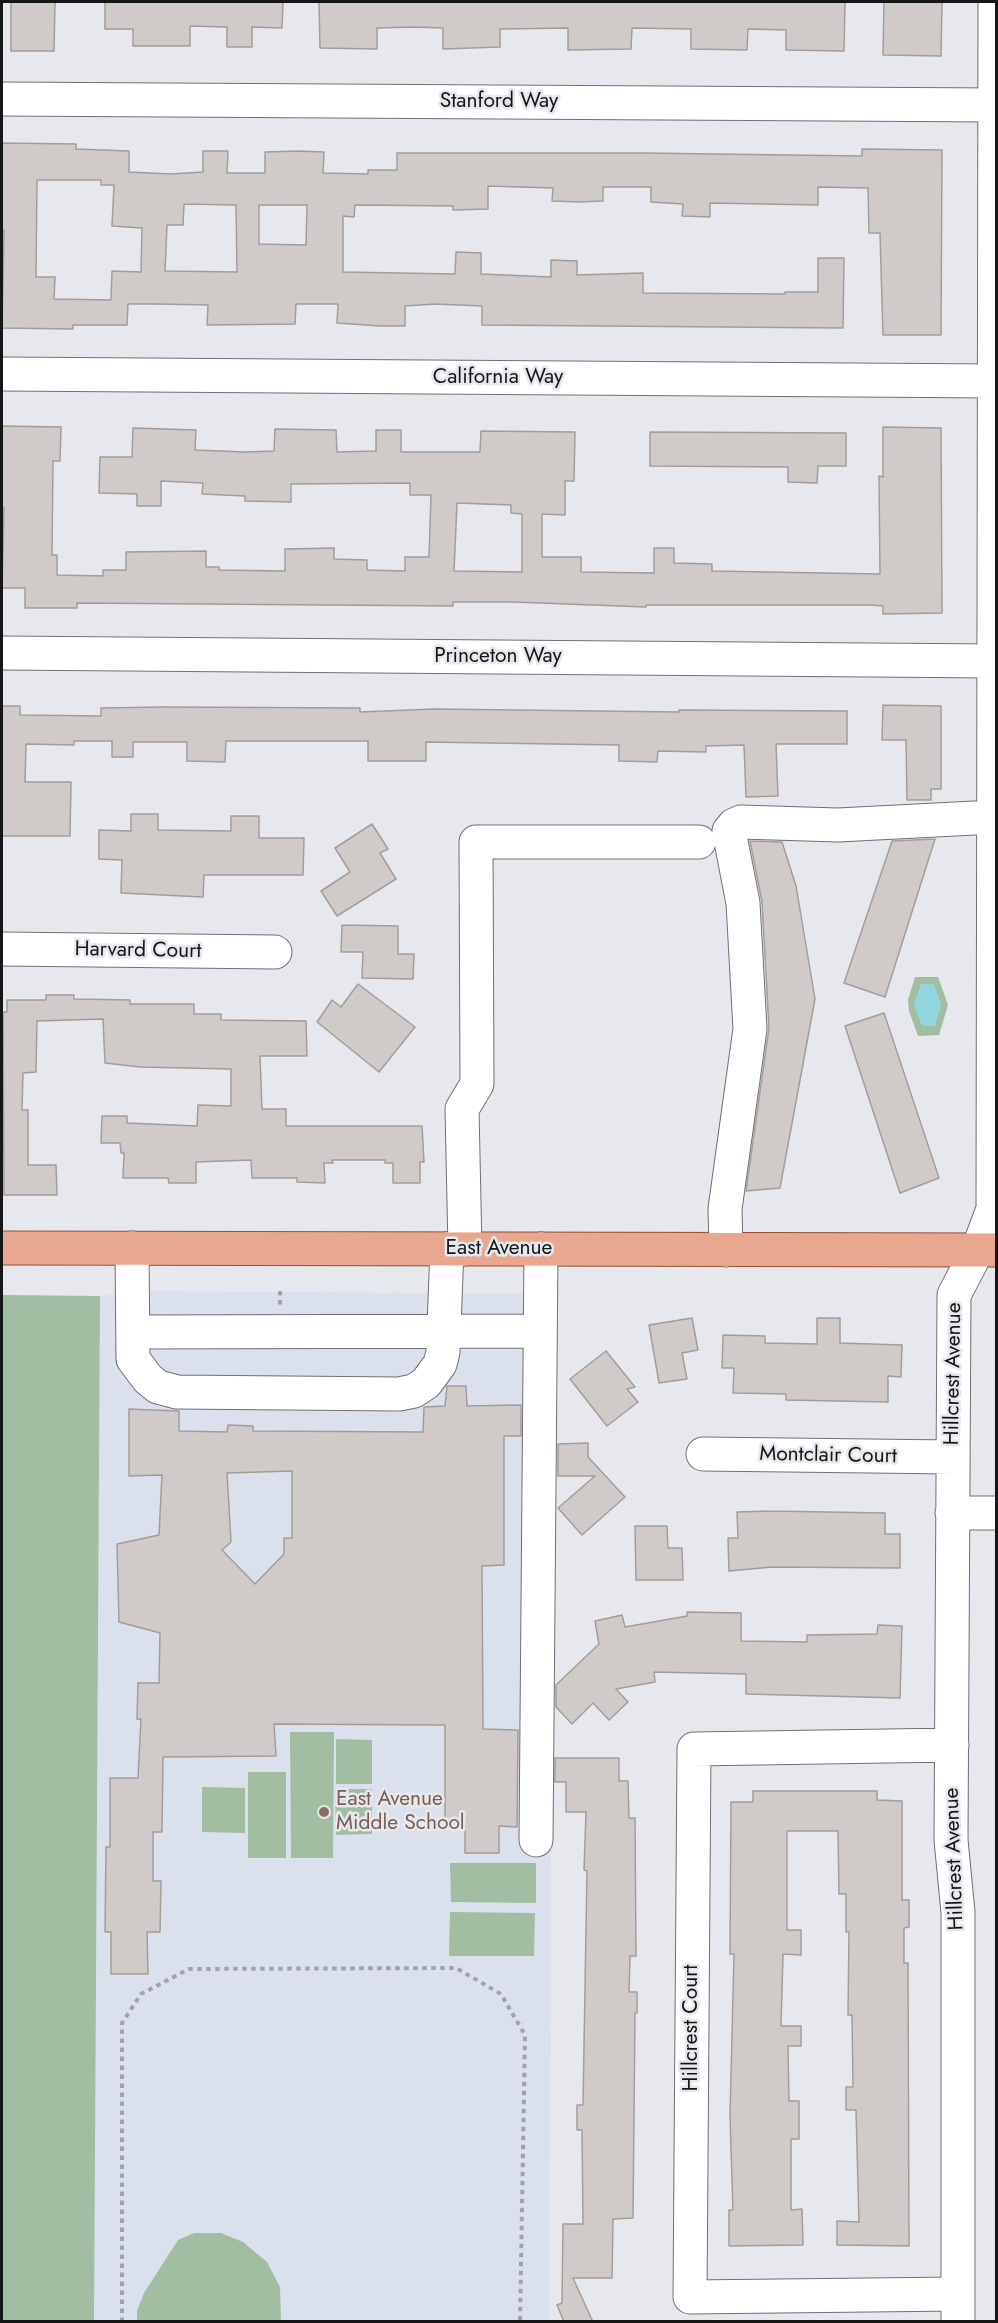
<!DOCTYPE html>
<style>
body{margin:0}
#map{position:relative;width:998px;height:2323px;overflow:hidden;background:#e6e8ed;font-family:Jost,sans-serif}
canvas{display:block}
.frame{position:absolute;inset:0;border:3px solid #151618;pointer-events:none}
</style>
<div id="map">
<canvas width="998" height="2323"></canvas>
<div class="frame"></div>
</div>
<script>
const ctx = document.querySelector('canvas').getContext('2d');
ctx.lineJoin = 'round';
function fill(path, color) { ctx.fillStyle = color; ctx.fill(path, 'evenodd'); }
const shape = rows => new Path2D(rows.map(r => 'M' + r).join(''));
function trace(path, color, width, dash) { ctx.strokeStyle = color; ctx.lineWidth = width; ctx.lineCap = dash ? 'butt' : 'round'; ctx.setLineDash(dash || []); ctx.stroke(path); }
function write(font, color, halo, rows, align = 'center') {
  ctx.font = font + ' Jost,sans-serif'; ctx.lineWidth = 5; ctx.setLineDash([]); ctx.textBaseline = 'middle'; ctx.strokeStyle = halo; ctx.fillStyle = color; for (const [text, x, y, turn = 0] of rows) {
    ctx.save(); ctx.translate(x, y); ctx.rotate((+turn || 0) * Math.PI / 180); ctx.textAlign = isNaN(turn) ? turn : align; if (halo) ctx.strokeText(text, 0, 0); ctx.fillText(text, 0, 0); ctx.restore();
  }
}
const built = shape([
 [147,1291,553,1294,549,2321,94,2322,100,1296]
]);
const green = shape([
 [915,977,938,977,948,1005,939,1035,918,1036,909,1011,908,1000],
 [2,1295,100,1296,94,2321,2,2321],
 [290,1732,334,1732,333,1858,291,1858],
 [336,1739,372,1740,372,1784,336,1784],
 [248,1772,286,1772,286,1858,248,1858],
 [202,1787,245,1788,245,1833,202,1832],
 [335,1789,372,1789,372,1834,336,1835],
 [450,1863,536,1863,536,1903,451,1902],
 [450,1912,535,1913,534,1956,449,1956],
 [194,2233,221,2233,243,2242,267,2262,280,2287,281,2321,137,2321,137,2311,144,2293,178,2240]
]);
const water = shape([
 [921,984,934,984,941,1005,935,1026,922,1026,914,1005]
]);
const building = shape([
 [11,2,55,2,54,51,11,51,11,2],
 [105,2,283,2,282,28,252,27,252,47,227,47,227,27,190,26,190,46,133,46,133,29,105,29,105,2],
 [319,2,845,2,844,51,786,50,786,30,748,29,747,50,691,49,691,29,632,28,631,49,568,50,568,28,500,29,500,47,443,49,443,28,414,27,377,28,377,49,320,48,319,2],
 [884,2,942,2,941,56,883,55,884,2],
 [2,143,76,144,76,149,129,151,129,172,171,174,203,172,203,151,228,151,227,173,265,173,265,152,298,151,324,152,323,173,368,174,368,170,397,170,397,153,643,153,862,156,862,149,942,150,941,335,883,335,880,233,869,233,868,188,818,187,818,205,710,203,710,217,682,216,683,204,651,202,651,187,603,187,603,201,579,202,552,201,553,188,488,186,488,209,453,210,453,206,355,205,354,217,343,216,343,272,455,274,456,252,481,253,481,274,551,277,551,260,577,261,577,275,643,273,643,293,785,294,785,292,818,292,818,258,844,258,843,328,482,325,482,306,435,304,405,306,405,326,380,326,337,323,338,304,296,304,295,324,207,325,208,305,158,304,128,304,127,325,73,325,73,329,2,328,4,230,2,230,2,143],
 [37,180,101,180,101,185,114,185,112,226,142,228,141,272,112,271,111,300,54,299,55,277,36,277,37,180],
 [184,204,236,205,237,272,165,271,167,225,183,225,184,204],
 [259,205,307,205,306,245,259,244,259,205],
 [2,426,61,427,60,461,53,461,52,555,57,555,57,575,103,576,103,570,126,570,126,552,206,551,206,567,219,567,219,570,285,571,285,549,334,548,334,559,367,560,367,570,405,571,405,557,429,557,431,495,410,495,410,483,291,484,291,502,245,501,245,496,202,494,203,483,161,481,161,506,137,506,137,494,99,493,100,457,132,457,133,428,196,430,195,450,246,452,274,451,275,429,336,430,337,452,376,451,376,430,401,430,401,452,480,452,481,431,575,432,574,481,565,481,565,515,542,514,542,557,581,557,581,572,654,573,654,548,674,548,674,563,712,564,712,571,880,574,879,476,883,477,883,427,941,428,942,613,883,614,883,606,869,605,646,605,646,607,513,602,453,602,453,606,77,603,77,608,25,608,25,588,2,588,4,507,2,507,2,426],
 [457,503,511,505,511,513,522,514,522,572,454,571,457,503],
 [650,432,846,433,846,466,818,466,817,483,788,482,788,467,650,466,650,432],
 [883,705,941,706,941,789,931,789,931,800,907,800,906,740,882,740,883,705],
 [2,706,20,706,20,715,101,716,101,708,163,707,360,708,360,712,434,709,679,712,679,710,847,711,847,744,776,744,778,796,746,797,744,745,706,746,706,752,658,751,657,762,619,761,619,745,426,742,426,761,368,761,368,741,226,741,225,762,187,761,187,742,133,742,133,757,112,757,112,741,74,741,74,745,26,744,25,782,71,782,70,836,2,836,2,706],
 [131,814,158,814,158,830,231,831,231,816,259,816,259,838,304,838,303,875,204,875,203,897,121,893,122,860,99,859,99,830,131,831,131,814],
 [372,824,388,849,380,853,396,879,337,916,321,891,350,872,335,848,372,824],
 [935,839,885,997,844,983,892,841,935,839],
 [750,841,782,842,796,886,815,999,780,1188,746,1191,769,1028,762,902,750,841],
 [342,925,398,926,398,954,414,954,413,979,362,978,363,952,341,952,342,925],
 [358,984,415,1027,379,1072,317,1022,332,1000,341,1007,358,984],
 [46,995,74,995,74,999,130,1000,130,1004,194,1004,194,1014,221,1014,221,1020,306,1021,307,1056,260,1056,262,1109,286,1109,286,1126,422,1126,424,1162,420,1162,420,1183,393,1183,393,1163,385,1163,385,1160,332,1160,333,1163,324,1163,325,1183,297,1182,297,1178,252,1178,251,1160,196,1162,196,1183,169,1183,168,1178,123,1178,124,1153,121,1153,120,1143,101,1143,102,1116,127,1116,127,1123,197,1126,198,1105,231,1106,231,1069,140,1067,105,1063,103,1019,37,1021,36,1072,23,1073,22,1110,28,1110,28,1165,56,1165,57,1195,4,1195,3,1012,7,1012,7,1000,46,1000,46,995],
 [884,1013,939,1178,900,1193,845,1026,884,1013],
 [692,1318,698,1350,682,1353,687,1379,659,1383,649,1325,692,1318],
 [817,1318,840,1318,840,1343,902,1345,901,1377,888,1376,888,1402,786,1400,786,1394,733,1393,734,1368,722,1368,723,1335,765,1336,765,1343,817,1344,817,1318],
 [606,1351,635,1387,627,1389,638,1402,607,1426,570,1379,606,1351],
 [447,1386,466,1386,467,1406,521,1405,521,1436,504,1436,504,1565,482,1566,483,1729,518,1730,517,1827,499,1826,499,1853,465,1853,465,1825,445,1826,445,1725,274,1724,276,1756,163,1757,162,1832,153,1832,153,1881,161,1881,160,1932,147,1932,148,1974,111,1974,111,1932,105,1932,106,1847,110,1847,110,1778,138,1778,141,1719,137,1719,138,1683,159,1683,160,1633,119,1622,117,1544,159,1535,162,1475,129,1476,129,1409,179,1411,179,1431,227,1432,228,1425,253,1426,253,1431,423,1432,424,1407,445,1406,447,1386],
 [292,1471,292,1538,284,1538,284,1554,255,1584,222,1550,231,1542,227,1473,292,1471],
 [588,1443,588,1457,625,1497,582,1535,558,1508,595,1476,558,1476,558,1444,588,1443],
 [769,1511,885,1513,885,1534,900,1534,900,1568,772,1567,729,1571,728,1538,738,1538,737,1512,769,1511],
 [635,1526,667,1526,668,1548,682,1548,683,1580,636,1580,635,1526],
 [687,1612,741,1613,741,1641,807,1642,807,1635,877,1634,878,1625,902,1626,900,1698,746,1694,746,1674,654,1672,655,1682,616,1689,628,1702,609,1720,593,1703,572,1724,556,1707,556,1685,599,1644,595,1621,622,1615,625,1627,687,1616,687,1612],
 [555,1758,619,1758,619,1781,628,1781,629,1818,635,1818,636,1956,630,1956,629,1992,637,1992,637,2013,635,2013,633,2218,613,2219,612,2278,573,2278,593,2322,564,2322,557,2305,562,2303,563,2224,583,2224,582,2130,577,2130,577,2105,583,2105,587,1871,584,1870,586,1812,566,1812,566,1782,555,1782,555,1758],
 [753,1791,877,1791,877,1800,902,1801,902,1900,909,1900,909,1927,904,1928,904,1963,908,1963,909,2246,837,2245,837,2221,859,2222,856,2110,846,2110,846,2087,853,2087,852,2015,848,2015,849,1932,846,1932,846,1894,839,1894,838,1831,787,1831,787,1930,801,1930,801,1955,783,1954,781,2026,801,2026,801,2046,788,2046,789,2101,799,2101,799,2139,791,2139,791,2210,802,2209,803,2245,729,2246,729,2210,733,2210,730,2116,734,1954,730,1954,731,1802,753,1802,753,1791]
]);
const path = shape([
 [280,1291,280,1305],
 [122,2322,122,2023,141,1994,189,1969,456,1968,501,1994,525,2035,520,2322]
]);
const minor = shape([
 [2,99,996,105],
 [2,374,995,381],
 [2,653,994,661],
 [2,949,275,952],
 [132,1248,133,1359,148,1379,158,1387,177,1392,399,1394,414,1391,426,1383,440,1364,443,1352,447,1249],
 [465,1249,462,1109,477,1084,476,842,699,842],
 [726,1250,725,1209,750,1029,743,903,729,831,734,825,741,822,838,825,994,817],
 [133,1332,540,1331],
 [703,1454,953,1457],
 [952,1513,996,1513],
 [952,1745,694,1749,690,2297,958,2294],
 [536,1840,541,1249],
 [958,2322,958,1912,951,1840,954,1295,978,1249,993,1209,995,2]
]);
const major = shape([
 [2,1248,996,1250]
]);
const markers = [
 [324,1812,6,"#8d6e63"]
];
const streetNames = [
 ["Stanford Way",499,102],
 ["California Way",498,378],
 ["Princeton Way",498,657],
 ["Harvard Court",138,951,1],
 ["East Avenue",499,1249],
 ["Hillcrest Avenue",954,1374,-89],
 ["Montclair Court",828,1456,1],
 ["Hillcrest Avenue",955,1859,-92],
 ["Hillcrest Court",692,2028,-90]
];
const educationNames = [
 ["East Avenue",336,1800],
 ["Middle School",336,1824]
];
fill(built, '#dbe0ed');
fill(green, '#a1bea2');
fill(water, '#91d6dc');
fill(building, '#d0cac8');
trace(building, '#a39d9b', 1.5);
trace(minor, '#6f7075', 35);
trace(major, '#934f35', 35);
trace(path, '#a1a3a7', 4, [4.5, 4.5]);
trace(minor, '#fff', 33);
trace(major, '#e7a88f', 33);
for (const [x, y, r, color] of markers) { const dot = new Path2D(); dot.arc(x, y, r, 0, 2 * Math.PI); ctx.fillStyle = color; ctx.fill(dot); trace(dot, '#e6e8ed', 2); }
write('21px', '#151618', '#e6e8ed', streetNames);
write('21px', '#785e54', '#e6e8ed', educationNames, 'left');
</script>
